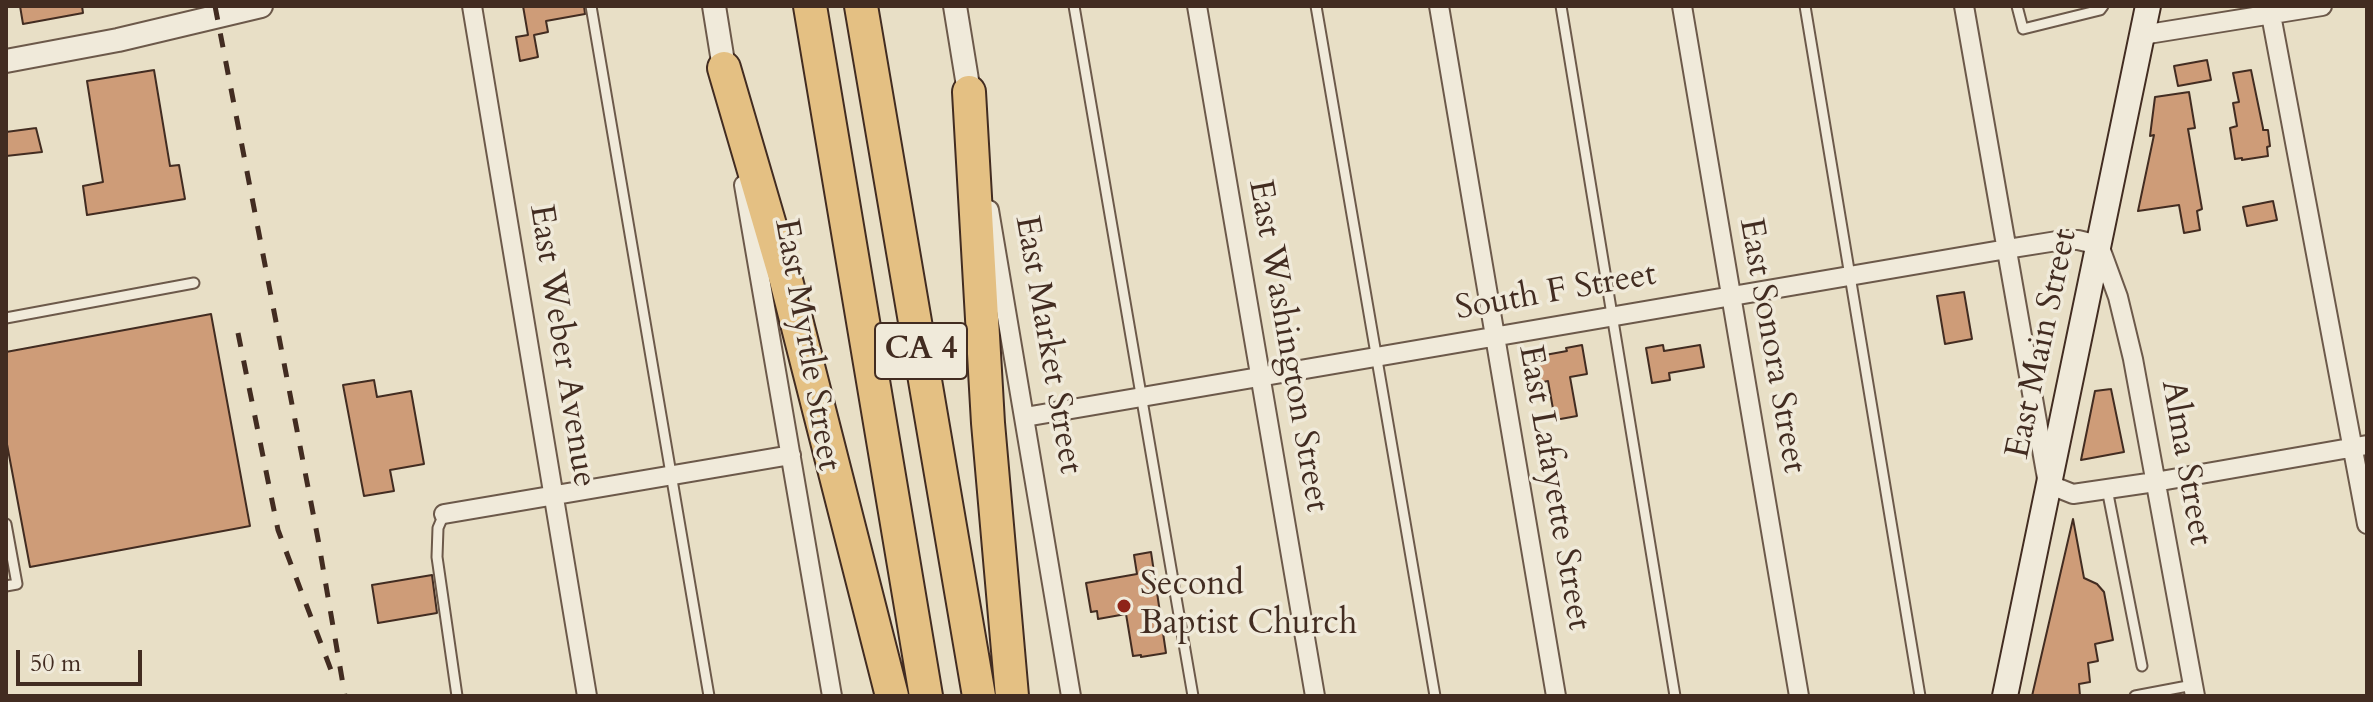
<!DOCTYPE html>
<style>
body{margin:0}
#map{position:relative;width:2373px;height:702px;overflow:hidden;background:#e8dfc6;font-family:Cardo,serif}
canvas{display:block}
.frame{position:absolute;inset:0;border:8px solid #422c21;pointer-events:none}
.scale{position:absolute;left:16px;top:650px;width:126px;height:36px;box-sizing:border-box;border:4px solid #422c21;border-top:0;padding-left:10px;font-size:24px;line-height:28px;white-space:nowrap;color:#422c21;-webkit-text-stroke:6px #f0eada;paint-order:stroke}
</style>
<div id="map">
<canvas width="2373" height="702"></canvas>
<div class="frame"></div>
<div class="scale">50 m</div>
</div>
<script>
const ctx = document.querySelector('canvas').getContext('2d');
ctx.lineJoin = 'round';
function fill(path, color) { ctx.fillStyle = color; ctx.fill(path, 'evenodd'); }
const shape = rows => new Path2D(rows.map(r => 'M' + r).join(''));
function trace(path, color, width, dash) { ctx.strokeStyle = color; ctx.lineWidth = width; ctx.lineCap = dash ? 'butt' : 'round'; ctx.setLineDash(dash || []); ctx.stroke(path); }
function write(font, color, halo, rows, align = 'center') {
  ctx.font = font + ' Cardo,serif'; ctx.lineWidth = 7; ctx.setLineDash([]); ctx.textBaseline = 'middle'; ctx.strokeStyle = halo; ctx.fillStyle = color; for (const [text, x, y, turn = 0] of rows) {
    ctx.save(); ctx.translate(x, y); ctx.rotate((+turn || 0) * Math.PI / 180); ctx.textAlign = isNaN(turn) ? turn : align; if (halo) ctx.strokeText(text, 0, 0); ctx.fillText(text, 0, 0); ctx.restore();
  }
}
const building = shape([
 [20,6,82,6,83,13,23,24,20,6],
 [523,6,584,6,585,14,546,21,548,32,534,35,538,57,520,61,516,37,528,35,523,6],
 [2207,60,2211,80,2178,86,2174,66,2207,60],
 [154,70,170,166,179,165,185,199,87,215,83,186,103,182,87,81,154,70],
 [2251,70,2263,128,2263,130,2268,130,2270,146,2267,147,2268,156,2242,160,2242,158,2235,159,2230,128,2237,126,2233,103,2239,102,2233,73,2251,70],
 [2189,92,2195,128,2188,129,2202,209,2197,211,2200,230,2184,233,2179,205,2138,211,2154,135,2150,136,2155,97,2189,92],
 [36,128,42,152,6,156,6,132,36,128],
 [2273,201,2277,220,2247,226,2243,207,2273,201],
 [1964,292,1972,339,1945,344,1937,296,1964,292],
 [211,314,250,526,30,567,6,439,6,352,211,314],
 [1582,345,1587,374,1570,377,1577,416,1555,420,1548,381,1538,383,1534,357,1567,351,1566,348,1582,345],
 [1663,345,1664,351,1700,345,1704,367,1669,373,1670,380,1652,383,1646,348,1663,345],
 [374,380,377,397,411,391,424,464,390,470,394,491,364,496,343,385,374,380],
 [2111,389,2124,452,2081,460,2095,391,2111,389],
 [2073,519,2084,578,2097,584,2104,592,2113,640,2095,644,2098,661,2088,663,2090,682,2079,684,2080,696,2032,696,2073,519],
 [1151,552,1166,653,1141,657,1141,655,1133,656,1126,614,1098,619,1097,611,1091,612,1086,583,1137,574,1134,555,1151,552],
 [432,575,437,613,378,623,372,585,432,575]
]);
const service = shape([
 [591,6,709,696],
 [1074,6,1193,696],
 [1316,6,1435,696],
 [1561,6,1675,696],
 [1805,6,1920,696],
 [2017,6,2023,29,2100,10,2103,6],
 [6,318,194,283],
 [2107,489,2142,666],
 [444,514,438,528,437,557,457,696],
 [6,524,17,584,6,586],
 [2135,696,2193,685]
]);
const minor = shape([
 [472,6,587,696],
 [1197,6,1315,696],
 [1439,6,1556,696],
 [1682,6,1799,696],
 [1964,6,2048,484,2073,494,2155,482,2367,445],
 [2271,15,2367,524],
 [2142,35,2322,6],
 [744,185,832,696],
 [989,210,1071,696],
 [1025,417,2007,249,2063,240,2078,240,2099,245,2118,297,2133,359,2195,696],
 [444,514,791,455]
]);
const tertiary = shape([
 [714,6,724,68],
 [955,6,969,92],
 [6,61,118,40,261,6]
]);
const secondary = shape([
 [2005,696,2148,6]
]);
const motorway = shape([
 [810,6,926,696],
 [861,6,979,696],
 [724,68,786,280,892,696],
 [969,92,988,423,1012,696]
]);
const rail = shape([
 [215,6,318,539,345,696],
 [238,333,278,530,334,678]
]);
const markers = [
 [1124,606,8,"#8f2418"]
];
const shields = [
 [921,351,92]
];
const shieldNames = [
 ["CA 4",921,351]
];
const streetNames = [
 ["South F Street",1556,293,-10],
 ["East Main Street",2043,344,-78],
 ["East Myrtle Street",806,345,80],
 ["East Market Street",1047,345,80],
 ["East Weber Avenue",561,346,81],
 ["East Washington Street",1287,346,80],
 ["East Sonora Street",1771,346,80],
 ["Alma Street",2185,463,80],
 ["East Lafayette Street",1553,488,80]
];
const poiNames = [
 ["Second",1140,586],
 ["Baptist Church",1140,625]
];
fill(building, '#ce9c78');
trace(building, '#422c21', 2);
trace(service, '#6c594a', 13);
trace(minor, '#6c594a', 22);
trace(tertiary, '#6c594a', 26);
trace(secondary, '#422c21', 28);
trace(motorway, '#422c21', 36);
trace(service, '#f0eada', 9);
trace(minor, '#f0eada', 18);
trace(tertiary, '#f0eada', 22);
trace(secondary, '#f0eada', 24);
trace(motorway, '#e4c083', 32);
trace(rail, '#422c21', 5, [14, 14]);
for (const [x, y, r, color] of markers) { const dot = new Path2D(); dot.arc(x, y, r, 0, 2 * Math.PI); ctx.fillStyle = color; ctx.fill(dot); trace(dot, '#f0eada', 3); }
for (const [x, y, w] of shields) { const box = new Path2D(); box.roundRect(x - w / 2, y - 28, w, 56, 6); ctx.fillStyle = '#f0eada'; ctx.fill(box); trace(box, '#422c21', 2); }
write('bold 32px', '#422c21', null, shieldNames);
write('34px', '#422c21', '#f0eada', streetNames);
write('34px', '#422c21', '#f0eada', poiNames, 'left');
</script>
